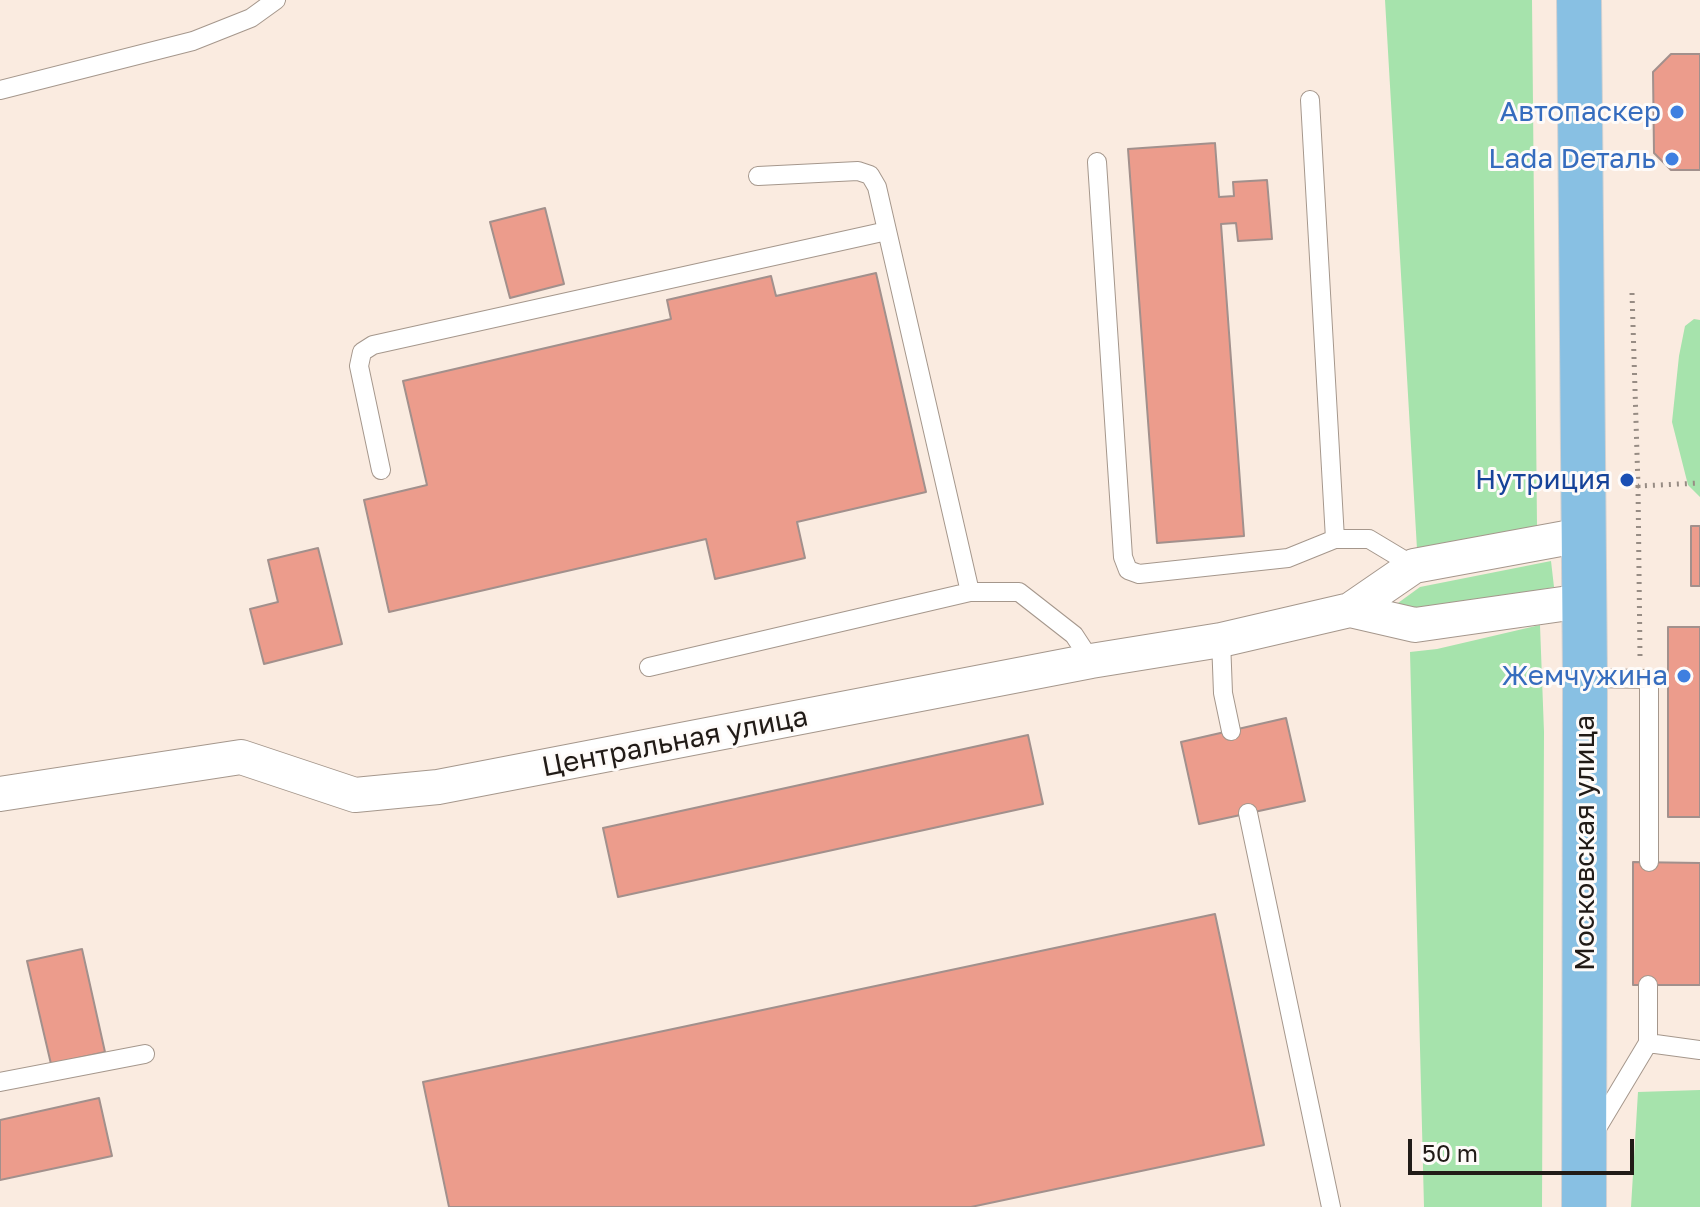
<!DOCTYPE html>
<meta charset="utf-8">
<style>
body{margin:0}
#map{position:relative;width:1700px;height:1207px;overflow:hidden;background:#faebe0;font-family:"Golos Text",sans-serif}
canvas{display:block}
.scale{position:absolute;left:1408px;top:1139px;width:226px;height:36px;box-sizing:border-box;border:4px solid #211b17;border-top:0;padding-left:10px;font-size:24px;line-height:28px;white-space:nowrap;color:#211b17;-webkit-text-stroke:6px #fefbf9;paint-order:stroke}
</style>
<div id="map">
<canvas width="1700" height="1207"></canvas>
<div class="scale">50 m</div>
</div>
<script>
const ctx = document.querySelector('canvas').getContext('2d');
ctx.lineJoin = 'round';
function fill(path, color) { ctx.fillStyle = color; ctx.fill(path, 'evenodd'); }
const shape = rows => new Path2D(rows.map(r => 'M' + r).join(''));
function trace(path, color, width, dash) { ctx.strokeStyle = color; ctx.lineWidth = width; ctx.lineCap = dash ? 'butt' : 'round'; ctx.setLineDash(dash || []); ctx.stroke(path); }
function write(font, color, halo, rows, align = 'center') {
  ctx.font = font + ' "Golos Text",sans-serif'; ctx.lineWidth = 6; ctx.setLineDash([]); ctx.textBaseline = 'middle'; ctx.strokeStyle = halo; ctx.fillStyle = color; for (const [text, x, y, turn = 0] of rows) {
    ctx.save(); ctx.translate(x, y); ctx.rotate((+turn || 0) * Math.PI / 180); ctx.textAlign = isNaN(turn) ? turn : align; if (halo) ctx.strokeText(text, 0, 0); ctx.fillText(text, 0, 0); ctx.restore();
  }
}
const green = shape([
 [1385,0,1532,0,1537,526,1417,549],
 [1694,319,1700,320,1700,497,1688,485,1672,422,1679,356,1685,326],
 [1551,561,1554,587,1419,614,1398,603,1420,587],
 [1540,625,1544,732,1542,1207,1424,1207,1410,652,1437,649],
 [1700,1090,1700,1207,1631,1207,1638,1092]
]);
const building = shape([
 [1671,54,1700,54,1700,170,1671,170,1654,153,1653,72,1671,54],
 [1215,143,1219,197,1234,196,1233,182,1267,180,1272,239,1238,241,1236,223,1221,224,1244,536,1157,543,1128,149,1215,143],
 [545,208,564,284,510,298,490,222,545,208],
 [876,273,926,492,797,522,805,558,715,579,706,539,389,612,364,500,427,485,403,381,671,319,667,300,771,276,776,296,876,273],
 [1691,526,1700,526,1700,586,1691,586,1691,526],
 [318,548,342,644,264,664,250,609,278,602,268,560,318,548],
 [1668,627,1700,627,1700,817,1668,817,1668,627],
 [1286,718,1305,801,1199,824,1181,742,1286,718],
 [1028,735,1043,804,618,897,603,828,1028,735],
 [1633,862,1700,863,1700,985,1633,985,1633,862],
 [1215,914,1264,1145,971,1207,449,1207,423,1082,1215,914],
 [82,949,105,1052,51,1064,27,961,82,949],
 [99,1098,112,1156,0,1180,0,1120,99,1098]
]);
const path = shape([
 [1632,293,1638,486,1700,483],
 [1638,486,1640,656]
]);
const lane = shape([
 [0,90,193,41,251,18,276,0],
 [1310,100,1335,539,1369,539,1414,566],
 [1097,162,1123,557,1128,570,1139,574,1288,558,1335,539],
 [758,176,858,171,870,175,877,187,970,592],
 [381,470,359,366,362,352,373,345,887,231],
 [1221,640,1223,693,1231,731],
 [649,667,970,592,1019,592,1074,635,1091,661],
 [1585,678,1649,679,1649,862],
 [1248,813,1331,1207],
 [1648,1043,1700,1050],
 [0,1082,145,1054],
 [1594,1133,1648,1043,1648,985]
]);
const street = shape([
 [1350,610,1415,625,1583,601],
 [0,794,241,757,355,795,438,787,1091,661,1221,640,1350,610,1414,566,1582,535]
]);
const primary = shape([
 [1579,0,1585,678,1584,1207]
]);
const markers = [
 [1677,112,8,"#3f7fe0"],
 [1672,159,8,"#3f7fe0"],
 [1627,480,8,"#1a4fb4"],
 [1684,676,8,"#3f7fe0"]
];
const shopNames = [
 ["Автопаскер",1661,112],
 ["Lada Dеталь",1656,159],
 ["Жемчужина",1668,676]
];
const transitNames = [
 ["Нутриция",1611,480]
];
const streetNames = [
 ["Центральная улица",675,742,-11],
 ["Московская улица",1585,843,-90]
];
fill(green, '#a6e3ac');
fill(building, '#ec9c8c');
trace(building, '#a2908c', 2);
trace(lane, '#a5978c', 20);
trace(street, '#a5978c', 36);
trace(primary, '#d3d1d1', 46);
trace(path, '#978c84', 5, [2, 6]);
trace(lane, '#fff', 18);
trace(street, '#fff', 34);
trace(primary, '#88c0e3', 44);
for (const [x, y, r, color] of markers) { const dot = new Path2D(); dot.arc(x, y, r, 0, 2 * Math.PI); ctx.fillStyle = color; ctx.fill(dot); trace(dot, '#fefbf9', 3); }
write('28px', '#366cbe', '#fefbf9', shopNames, 'right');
write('28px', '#164399', '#fefbf9', transitNames, 'right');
write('28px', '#211b17', '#fefbf9', streetNames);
</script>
